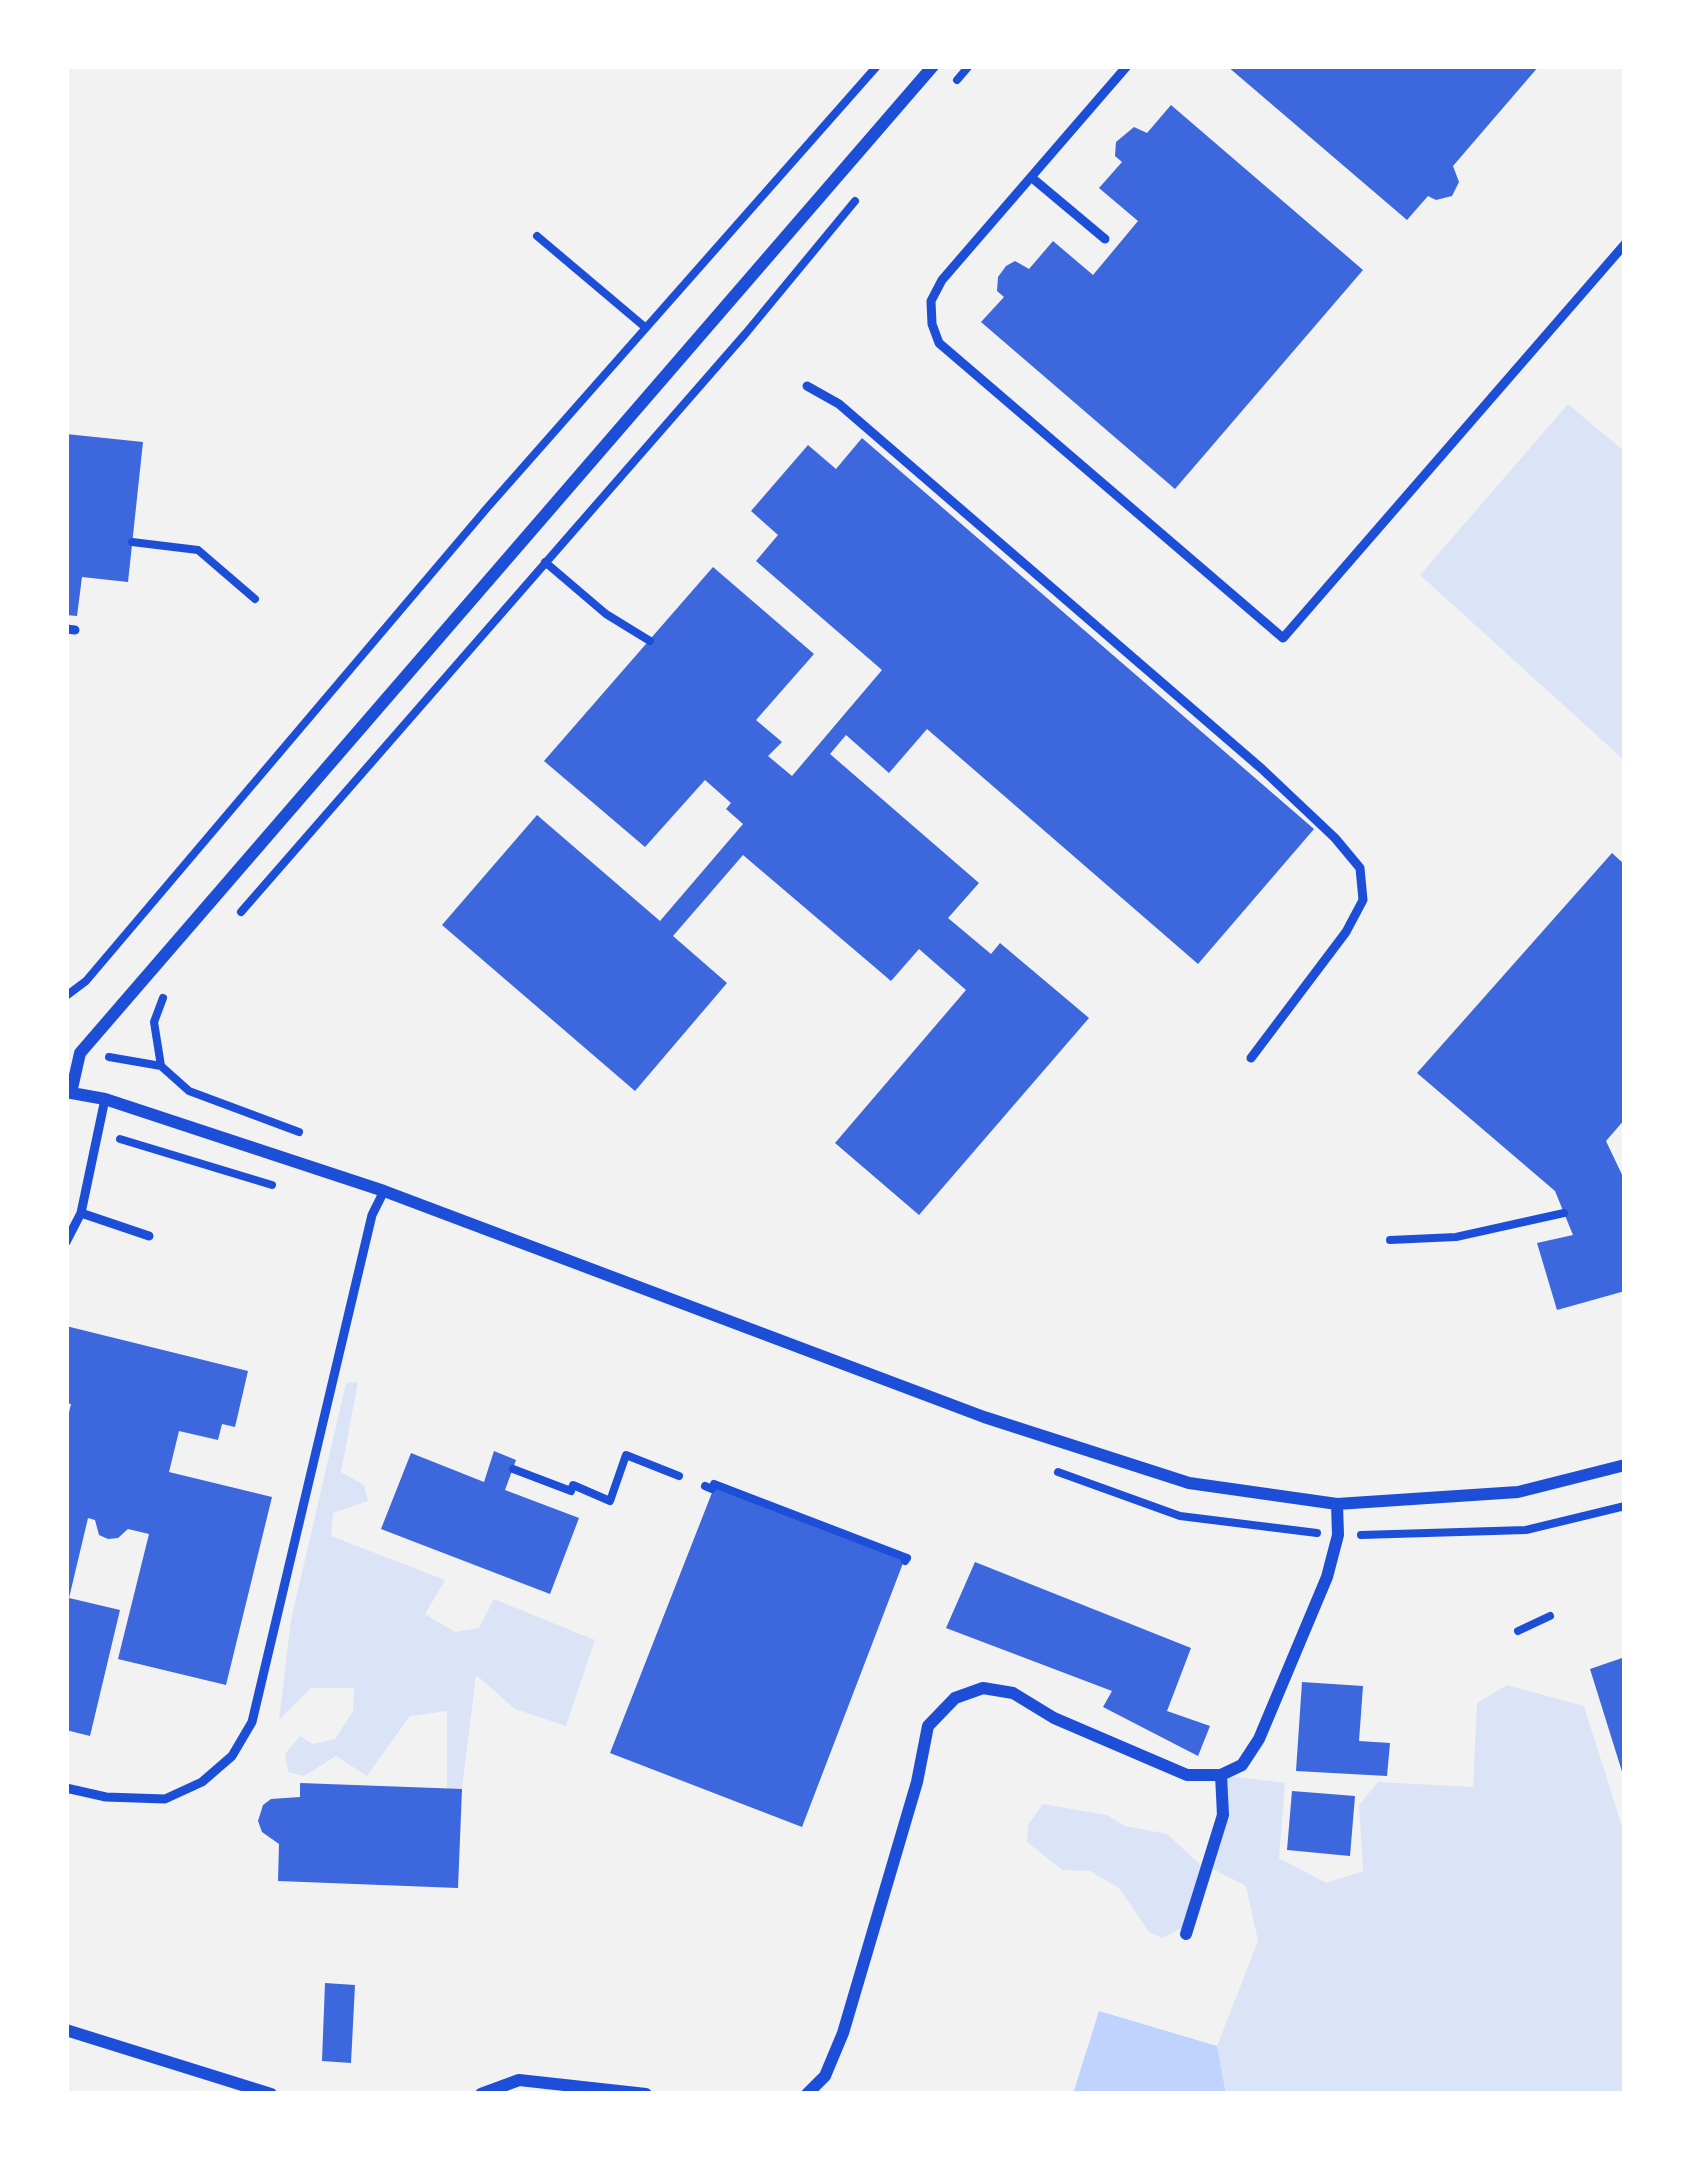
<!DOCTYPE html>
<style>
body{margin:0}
#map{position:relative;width:1691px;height:2160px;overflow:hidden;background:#f2f2f2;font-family:Merriweather,serif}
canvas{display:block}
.frame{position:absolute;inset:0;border:69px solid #fff;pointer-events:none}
</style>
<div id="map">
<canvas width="1691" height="2160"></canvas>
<div class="frame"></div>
</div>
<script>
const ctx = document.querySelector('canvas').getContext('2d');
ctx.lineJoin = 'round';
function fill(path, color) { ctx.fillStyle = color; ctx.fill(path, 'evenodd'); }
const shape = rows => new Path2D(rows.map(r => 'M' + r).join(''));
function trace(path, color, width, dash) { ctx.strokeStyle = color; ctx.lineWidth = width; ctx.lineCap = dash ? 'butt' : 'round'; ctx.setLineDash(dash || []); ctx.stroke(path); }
const green = shape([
 [1568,404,1625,452,1625,761,1420,575],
 [358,1382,341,1472,364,1485,368,1501,333,1513,331,1536,445,1580,425,1614,455,1632,479,1628,494,1599,595,1640,566,1726,515,1709,476,1675,462,1789,447,1789,447,1711,410,1716,367,1776,336,1756,304,1776,288,1772,285,1754,300,1736,313,1744,335,1739,353,1711,354,1688,311,1688,279,1720,291,1620,346,1383],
 [1507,1685,1584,1706,1625,1836,1625,2094,1226,2094,1217,2046,1258,1941,1246,1886,1209,1867,1221,1775,1285,1783,1279,1858,1326,1883,1363,1871,1359,1805,1378,1782,1473,1787,1477,1703],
 [1043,1804,1107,1815,1125,1826,1167,1834,1201,1865,1182,1928,1162,1938,1149,1932,1119,1888,1090,1871,1062,1870,1027,1842,1028,1825]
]);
const water = shape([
 [1099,2011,1217,2046,1226,2094,1073,2094]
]);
const building = shape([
 [1227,66,1539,66,1453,166,1459,182,1452,196,1436,200,1428,196,1407,220],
 [1171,105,1363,270,1175,489,981,322,1004,297,997,291,998,277,1006,266,1015,261,1029,269,1053,241,1093,275,1138,221,1099,188,1122,162,1115,156,1116,142,1134,127,1147,133],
 [66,434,143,442,128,582,82,577,77,616,66,615],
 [862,438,1314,829,1198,964,927,729,889,773,846,735,830,754,979,883,948,918,991,954,1000,943,1089,1018,919,1215,835,1143,966,990,919,949,891,981,743,855,673,936,727,983,635,1091,442,925,537,815,660,921,743,824,726,809,731,803,705,780,645,847,544,761,713,567,814,654,756,720,782,742,768,756,792,776,882,670,756,561,778,535,751,511,808,445,836,469],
 [1612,853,1625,865,1625,1119,1606,1141,1625,1181,1625,1291,1557,1310,1537,1243,1573,1235,1555,1191,1417,1073],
 [66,1326,248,1371,235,1427,222,1424,218,1440,179,1431,169,1472,272,1497,226,1685,118,1659,149,1534,128,1529,118,1538,108,1539,99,1535,95,1520,88,1518,69,1598,120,1610,90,1736,66,1730,66,1425,71,1404,66,1403],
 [494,1451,516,1460,505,1490,579,1518,550,1594,381,1529,411,1453,484,1482],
 [715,1485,905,1558,802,1827,610,1753],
 [975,1562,1191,1648,1167,1711,1210,1726,1198,1756,1103,1707,1112,1691,946,1628],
 [1625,1657,1625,1778,1624,1778,1590,1669],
 [1302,1682,1363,1686,1359,1741,1390,1743,1387,1776,1296,1771],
 [300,1783,462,1789,458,1888,278,1881,279,1844,262,1832,258,1821,263,1805,271,1799,300,1797],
 [1292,1791,1355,1796,1350,1856,1287,1850],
 [325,1983,355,1985,351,2063,322,2061]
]);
const path = shape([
 [957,80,969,66],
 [537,236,646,328],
 [132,542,198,550,255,599],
 [545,562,606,614,650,641],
 [241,912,746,333,855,201],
 [66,996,86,981,487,508,877,66],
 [109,1057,161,1066,189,1091,299,1132],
 [161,1066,154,1022,163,998],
 [120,1139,272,1185],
 [1390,1240,1456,1237,1564,1213],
 [513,1469,571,1491,573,1485,610,1501,626,1455,679,1476],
 [1058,1472,1180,1516,1317,1533],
 [705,1486,712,1489,714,1484,907,1558,905,1561],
 [1361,1535,1526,1530,1625,1506],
 [1518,1631,1550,1616]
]);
const service = shape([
 [1127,66,942,280,931,301,932,324,939,343,1283,638,1625,244],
 [1031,177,1105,239],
 [807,386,839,404,1262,769,1335,838,1360,868,1363,900,1346,932,1251,1058],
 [66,629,75,630],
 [81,1213,149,1236],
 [66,1242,81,1213,105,1099],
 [66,1788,106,1797,165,1799,202,1782,232,1756,252,1722,372,1215,384,1191]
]);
const minor = shape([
 [66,1092,105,1099,384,1191,984,1417,1189,1483,1337,1504,1518,1492,1625,1465],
 [71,1093,80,1053,933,66],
 [1186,1934,1223,1815,1221,1775],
 [66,2030,271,2094],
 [481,2094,519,2080,646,2094],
 [807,2094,825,2076,843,2033,917,1782,928,1726,955,1698,983,1688,1013,1693,1054,1718,1187,1775,1221,1775,1242,1765,1259,1739,1327,1577,1338,1535,1337,1504]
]);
fill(green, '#dbe4f7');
fill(water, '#bfd3fe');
fill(building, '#3d67dc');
trace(path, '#1d4ed8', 8);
trace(service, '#1d4ed8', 9);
trace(minor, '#1d4ed8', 12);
</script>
